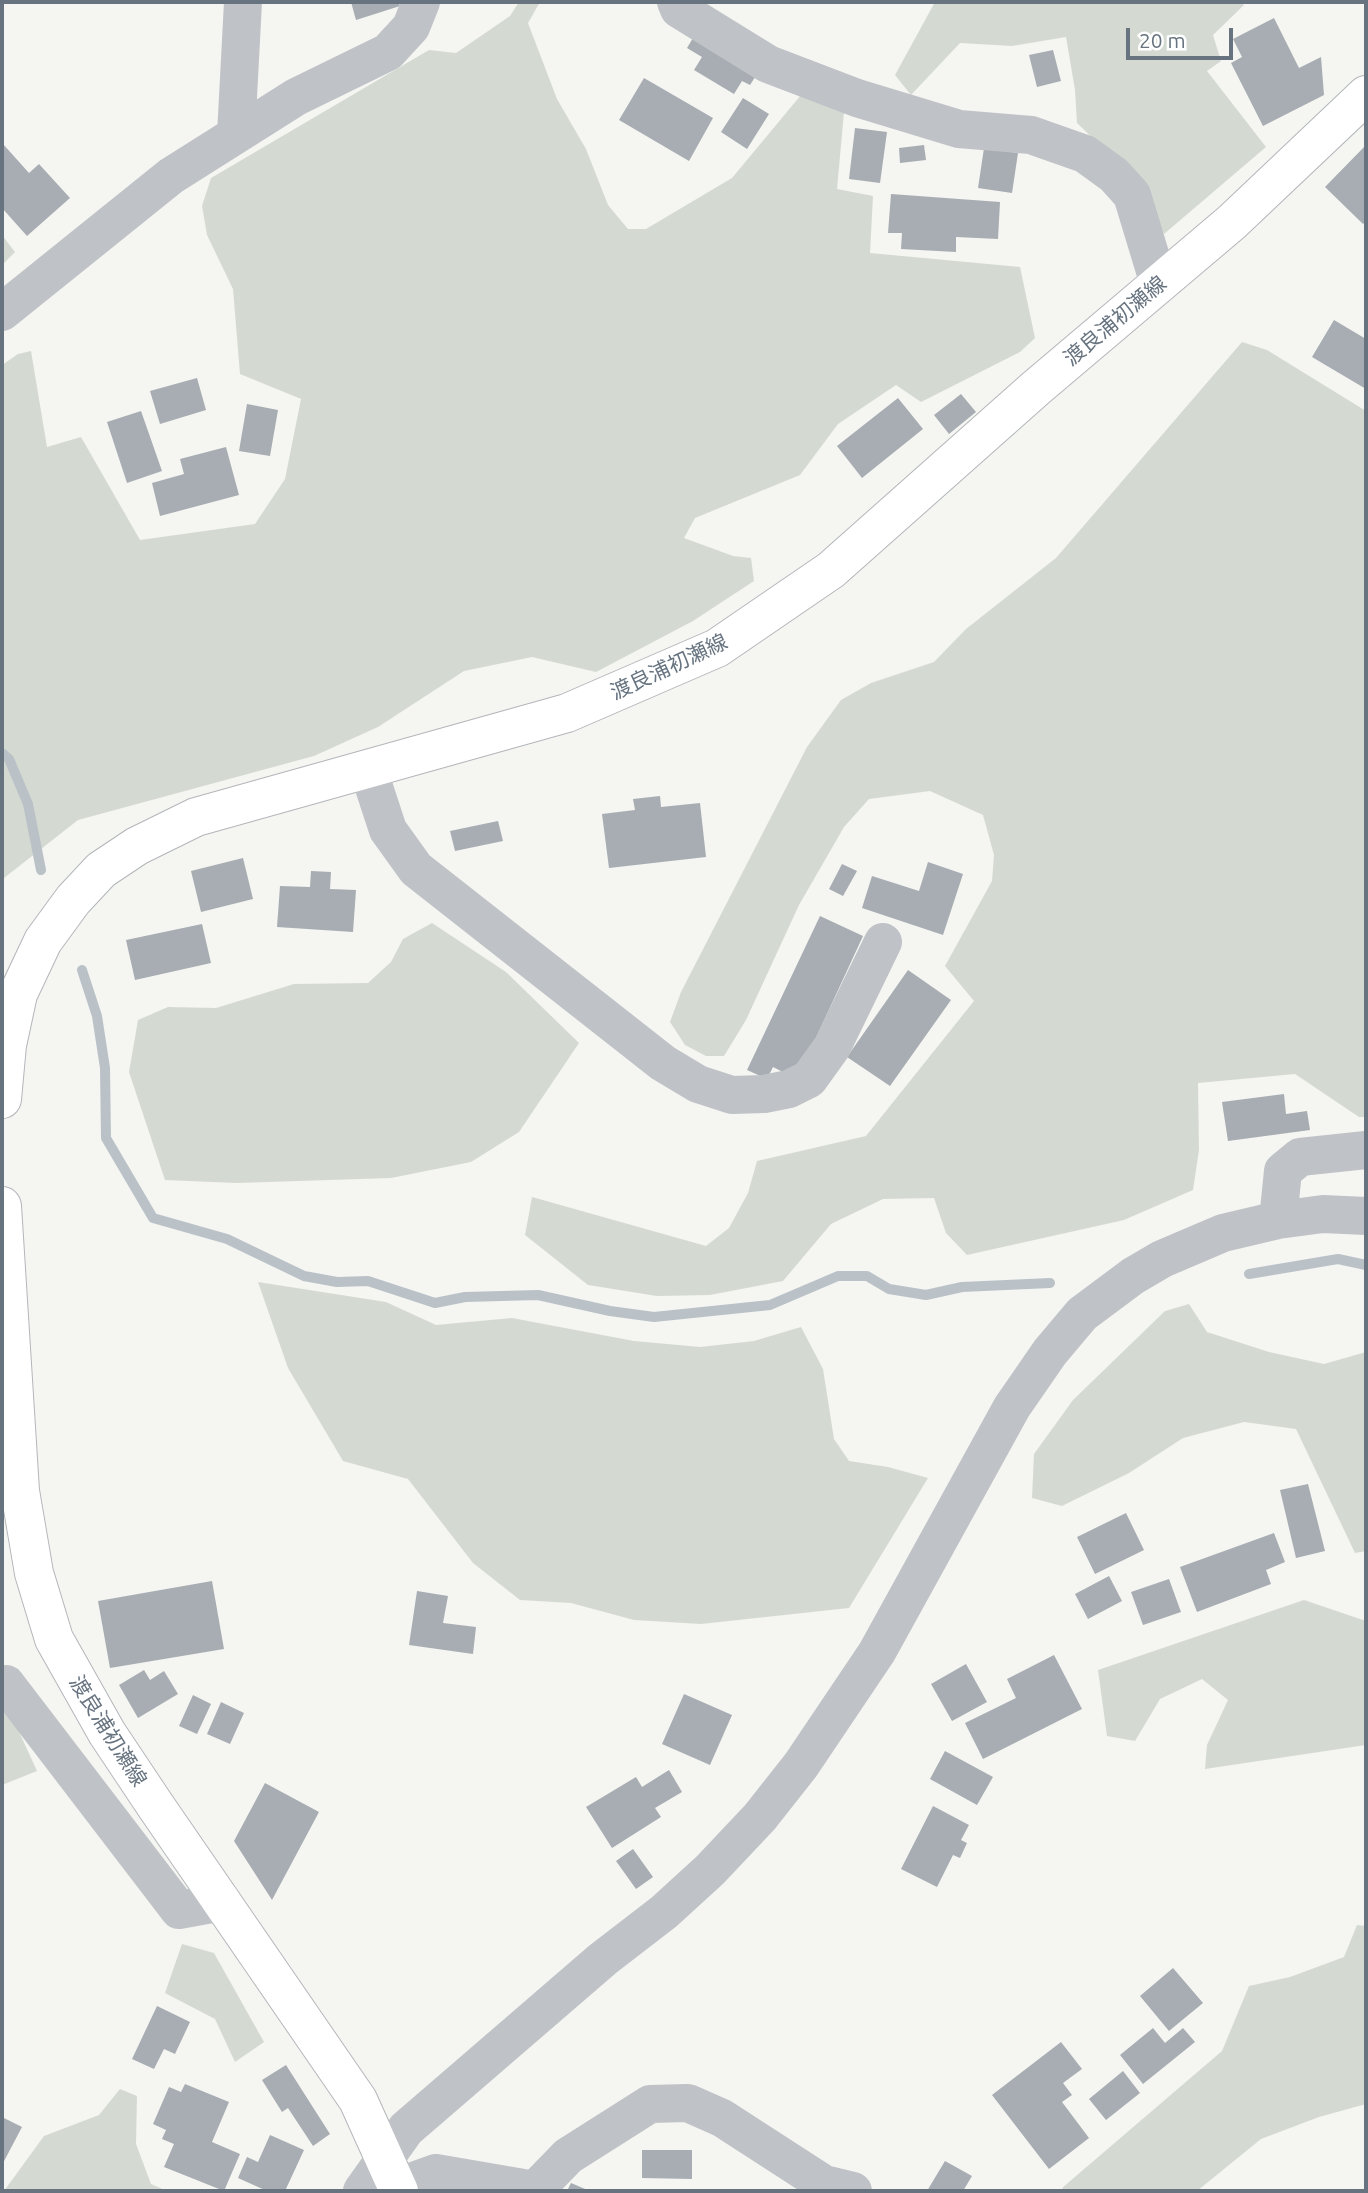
<!DOCTYPE html>
<meta charset="utf-8">
<style>
body{margin:0}
#map{position:relative;width:1368px;height:2193px;overflow:hidden;background:#f5f5f2;font-family:Ubuntu,sans-serif}
canvas{display:block}
.frame{position:absolute;inset:0;border:4px solid #677480;pointer-events:none}
.scale{position:absolute;left:1126px;top:28px;width:107px;height:32px;box-sizing:border-box;border:4px solid #677480;border-top:0;padding-left:9px;font-size:21px;line-height:24px;white-space:nowrap;color:#677480;-webkit-text-stroke:5px #fff;paint-order:stroke}
</style>
<div id="map">
<canvas width="1368" height="2193"></canvas>
<div class="frame"></div>
<div class="scale">20 m</div>
</div>
<script>
const ctx = document.querySelector('canvas').getContext('2d');
ctx.lineJoin = 'round';
function fill(path, color) { ctx.fillStyle = color; ctx.fill(path, 'evenodd'); }
const shape = rows => new Path2D(rows.map(r => 'M' + r).join(''));
function trace(path, color, width, dash) { ctx.strokeStyle = color; ctx.lineWidth = width; ctx.lineCap = dash ? 'butt' : 'round'; ctx.setLineDash(dash || []); ctx.stroke(path); }
function write(font, color, halo, rows, align = 'center') {
  ctx.font = font + ' Ubuntu,"Noto Sans JP",sans-serif'; ctx.lineWidth = 7; ctx.setLineDash([]); ctx.textBaseline = 'middle'; ctx.strokeStyle = halo; ctx.fillStyle = color; for (const [text, x, y, turn = 0] of rows) {
    ctx.save(); ctx.translate(x, y); ctx.rotate((+turn || 0) * Math.PI / 180); ctx.textAlign = isNaN(turn) ? turn : align; if (halo) ctx.strokeText(text, 0, 0); ctx.fillText(text, 0, 0); ctx.restore();
  }
}
const green = shape([
 [519,2,540,2,528,23,557,99,586,149,608,205,628,229,646,229,732,178,801,95,844,112,837,189,873,196,870,253,1020,267,1035,338,1020,352,921,402,896,385,838,424,800,475,695,518,684,538,733,556,751,558,754,581,693,621,596,672,532,657,464,671,378,727,314,756,78,820,4,878,2,884,2,365,18,354,31,351,47,447,81,437,140,540,255,524,285,479,301,399,240,374,233,289,207,235,202,206,211,178,429,50,456,53,510,16],
 [935,2,1241,2,1244,5,1213,35,1221,61,1207,71,1266,147,1164,234,1135,179,1077,123,1075,90,1066,37,1012,46,960,43,911,95,895,75],
 [2,235,15,252,2,265],
 [1242,342,1267,350,1366,411,1366,1117,1359,1117,1295,1074,1198,1083,1199,1150,1193,1190,1124,1220,967,1255,946,1233,934,1198,883,1199,831,1224,783,1281,710,1295,657,1296,588,1285,525,1235,532,1197,706,1246,729,1228,748,1193,757,1161,866,1136,974,1001,945,966,992,881,994,855,983,815,930,791,869,799,844,827,799,905,746,1020,724,1056,706,1056,685,1045,670,1022,681,992,807,747,841,700,871,683,934,662,966,629,1056,558],
 [432,923,506,972,579,1043,519,1132,471,1162,391,1178,237,1183,165,1180,129,1072,138,1020,168,1007,216,1008,294,984,368,983,391,962,403,939],
 [258,1282,386,1302,436,1325,512,1318,634,1341,700,1347,754,1341,801,1327,823,1369,834,1439,849,1461,888,1467,928,1478,849,1608,701,1624,634,1620,571,1603,520,1600,473,1563,408,1479,343,1461,288,1368],
 [1189,1304,1207,1332,1269,1352,1324,1364,1366,1352,1366,1551,1355,1553,1296,1429,1244,1422,1183,1438,1129,1473,1062,1506,1032,1498,1034,1454,1073,1400,1165,1311],
 [1304,1600,1366,1621,1366,1745,1205,1769,1207,1745,1228,1700,1202,1679,1160,1699,1135,1741,1107,1736,1098,1670],
 [10,1712,37,1771,2,1785,2,1714],
 [1357,1925,1366,1926,1366,2104,1319,2117,1261,2139,1197,2191,1066,2191,1062,2188,1222,2051,1249,1986,1290,1977,1344,1957],
 [182,1944,214,1953,264,2042,235,2062,215,2019,165,1993],
 [120,2089,137,2096,136,2144,151,2184,167,2191,4,2191,44,2136,99,2115]
]);
const stream = shape([
 [2,753,9,759,28,804,41,870],
 [82,970,97,1016,105,1068,106,1138,153,1218,227,1239,304,1276,337,1282,368,1281,435,1303,465,1297,538,1295,610,1311,654,1317,770,1305,838,1276,867,1276,889,1289,926,1295,962,1287,1050,1283],
 [1249,1274,1338,1259,1366,1265]
]);
const building = shape([
 [351,2,398,2,400,6,356,20],
 [1274,18,1299,68,1321,57,1324,95,1263,126,1231,63,1242,57,1233,39],
 [696,33,759,71,750,85,742,81,734,94,694,70,702,57,687,48],
 [1053,50,1061,81,1037,87,1029,55],
 [644,78,713,118,689,161,619,120],
 [743,98,769,114,747,149,721,132],
 [855,128,887,132,880,183,849,179],
 [3,144,29,173,39,164,70,198,27,236,2,208],
 [924,145,926,160,900,163,899,148],
 [1366,145,1366,221,1363,224,1325,187],
 [984,148,1018,153,1012,193,978,188],
 [891,194,1000,202,998,239,956,237,956,252,901,249,902,233,888,233],
 [1334,320,1366,339,1366,389,1312,357],
 [197,378,206,410,160,424,150,391],
 [961,394,976,412,949,434,934,415],
 [898,398,923,429,862,478,837,446],
 [247,404,278,410,270,456,239,451],
 [141,411,162,471,127,483,107,422],
 [226,447,239,495,160,516,152,483,184,474,180,459],
 [660,796,661,807,700,803,706,857,609,868,602,814,635,810,633,799],
 [498,821,503,841,455,851,450,831],
 [243,858,253,899,201,912,191,871],
 [928,862,963,874,943,935,862,908,872,876,919,891],
 [842,864,857,871,843,896,829,889],
 [311,871,331,872,330,889,356,890,353,932,277,927,280,886,310,887],
 [820,916,863,936,797,1079,773,1067,767,1079,747,1070],
 [202,924,211,963,135,980,126,940],
 [908,970,951,1000,890,1086,847,1057],
 [1284,1094,1286,1114,1307,1111,1310,1130,1228,1141,1222,1102],
 [1308,1484,1325,1551,1296,1558,1280,1490],
 [1126,1513,1144,1550,1095,1574,1077,1537],
 [1274,1533,1285,1562,1266,1570,1271,1584,1197,1612,1180,1567],
 [1109,1576,1122,1601,1088,1619,1075,1594],
 [1169,1579,1181,1612,1143,1625,1131,1592],
 [212,1581,224,1649,110,1668,98,1601],
 [417,1591,448,1596,443,1623,476,1627,473,1654,409,1645],
 [1054,1655,1082,1709,983,1759,965,1723,1016,1698,1007,1679],
 [966,1664,987,1702,952,1721,931,1684],
 [144,1670,150,1680,164,1671,178,1694,138,1718,119,1685],
 [684,1694,732,1715,710,1765,662,1744],
 [193,1695,211,1704,197,1734,179,1726],
 [221,1702,244,1713,230,1744,207,1734],
 [945,1751,993,1777,977,1805,930,1779],
 [669,1770,682,1792,655,1808,661,1817,612,1848,586,1807,636,1777,642,1787],
 [265,1783,319,1812,272,1900,234,1841],
 [933,1806,969,1825,961,1840,967,1843,960,1858,953,1855,937,1887,901,1869],
 [633,1849,653,1877,636,1889,616,1861],
 [1173,1968,1203,2003,1169,2031,1140,1996],
 [157,2006,190,2022,175,2054,164,2049,154,2069,132,2059],
 [1153,2028,1165,2043,1183,2028,1195,2042,1143,2084,1120,2055],
 [1061,2042,1082,2069,1063,2083,1072,2095,1062,2102,1089,2138,1049,2169,992,2095],
 [286,2065,330,2134,313,2146,288,2108,282,2112,262,2080],
 [1123,2071,1140,2093,1106,2120,1089,2099],
 [185,2084,229,2102,212,2142,240,2154,224,2191,164,2167,174,2144,162,2139,166,2130,153,2124,169,2087,181,2092],
 [2,2117,22,2127,2,2165],
 [270,2135,304,2150,285,2191,267,2191,238,2178,247,2157,258,2162],
 [642,2150,692,2150,692,2179,642,2178],
 [945,2161,972,2176,963,2191,927,2191],
 [571,2183,590,2191,567,2191]
]);
const minor = shape([
 [676,2,679,9,768,64,857,98,959,129,1031,135,1085,154,1114,175,1132,195,1159,284],
 [236,135,243,2],
 [2,312,171,176,296,97,388,52,411,27,421,2],
 [368,769,388,830,416,869,663,1063,698,1084,732,1095,764,1094,789,1089,809,1079,832,1047,883,942],
 [1278,1220,1283,1171,1300,1157,1366,1150],
 [2,1685,6,1684,179,1910,223,1902],
 [397,2187,436,2173,535,2190,568,2156,650,2104,688,2103,722,2118,824,2184,853,2191],
 [362,2191,406,2129,603,1959,664,1912,710,1870,760,1817,801,1765,877,1652,1012,1407,1050,1352,1082,1314,1133,1276,1162,1259,1223,1233,1278,1220,1323,1214,1366,1216]
]);
const major = shape([
 [2,1099,7,1045,18,994,43,941,73,900,101,870,137,846,196,817,567,713,717,648,831,570,1036,388,1232,222,1366,95],
 [2,1206,20,1491,34,1573,54,1639,107,1733,155,1805,358,2100,399,2191]
]);
const streetNames = [
 ["渡良浦初瀬線",1115,321,-40],
 ["渡良浦初瀬線",669,667,-25],
 ["渡良浦初瀬線",108,1731,58]
];
fill(green, '#d4dad2');
trace(stream, '#bac2c8', 10);
fill(building, '#a7adb2');
trace(major, '#b3b6ba', 40);
trace(minor, '#bfc2c6', 38);
trace(major, '#fff', 38);
write('21px', '#677480', '#fff', streetNames);
</script>
